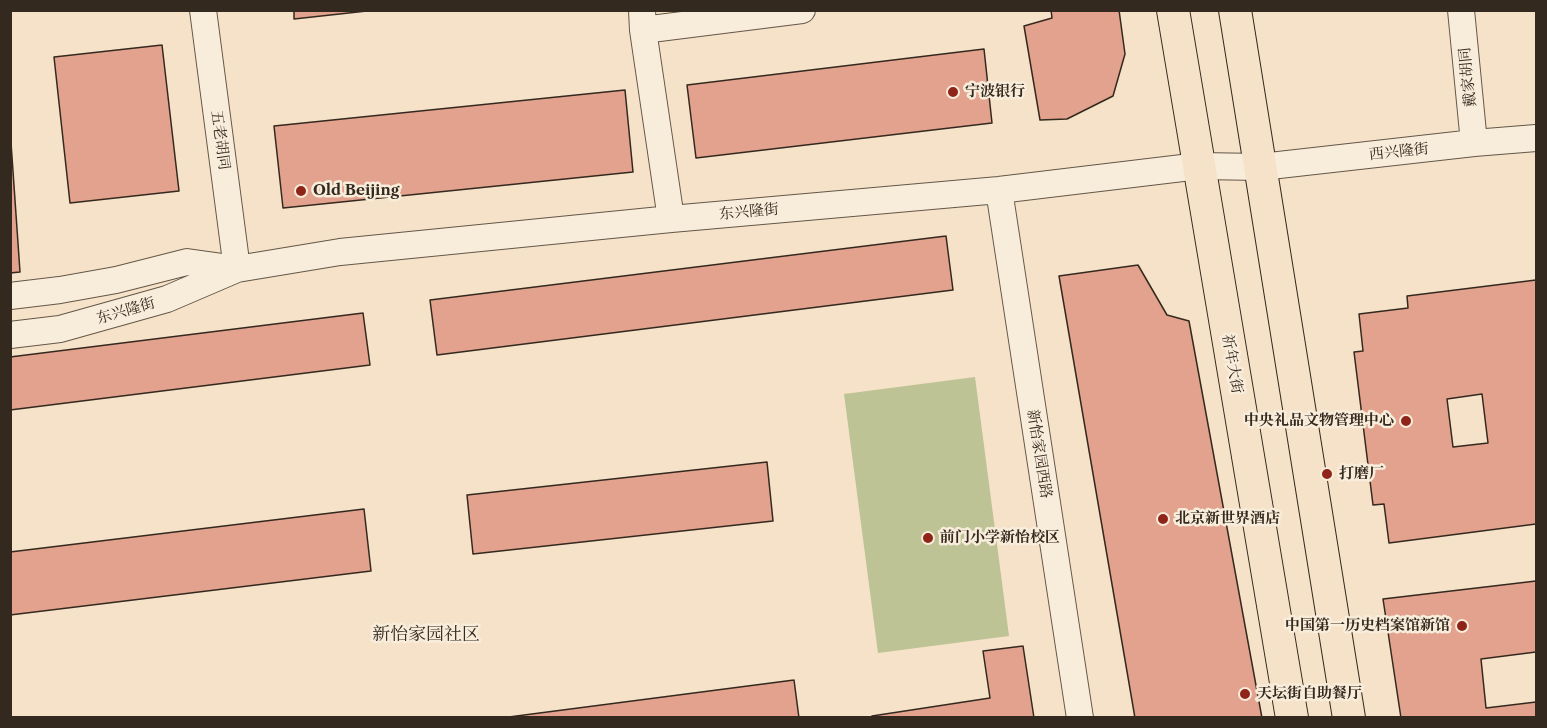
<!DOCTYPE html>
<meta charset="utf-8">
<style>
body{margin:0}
#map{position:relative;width:1547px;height:728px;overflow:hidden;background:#f5e2c8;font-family:"Libre Caslon Text",serif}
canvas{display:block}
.frame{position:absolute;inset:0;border:12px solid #34291e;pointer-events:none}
</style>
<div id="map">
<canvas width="1547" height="728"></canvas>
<div class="frame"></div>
</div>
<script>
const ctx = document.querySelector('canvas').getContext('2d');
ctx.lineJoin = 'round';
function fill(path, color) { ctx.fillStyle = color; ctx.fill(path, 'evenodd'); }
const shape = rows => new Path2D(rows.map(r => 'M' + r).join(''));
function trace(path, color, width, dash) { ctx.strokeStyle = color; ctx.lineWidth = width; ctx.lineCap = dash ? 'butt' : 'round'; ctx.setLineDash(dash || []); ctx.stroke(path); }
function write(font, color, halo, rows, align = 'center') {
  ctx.font = font + ' "Libre Caslon Text","Noto Serif SC",serif'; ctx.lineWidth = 5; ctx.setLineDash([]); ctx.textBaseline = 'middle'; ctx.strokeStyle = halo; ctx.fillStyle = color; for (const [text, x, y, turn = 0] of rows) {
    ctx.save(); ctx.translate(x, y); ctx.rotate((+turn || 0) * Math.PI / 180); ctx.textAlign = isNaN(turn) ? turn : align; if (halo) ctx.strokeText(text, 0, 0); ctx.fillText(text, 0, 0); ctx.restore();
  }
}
const green = shape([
 [975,377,1009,636,878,653,844,394]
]);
const building = shape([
 [294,10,376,10,294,19,294,10],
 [1051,10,1119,10,1125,54,1113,96,1067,119,1040,120,1024,26,1052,18,1051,10],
 [162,45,179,191,70,203,54,57,162,45],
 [984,49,992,123,696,158,687,85,984,49],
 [625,90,633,172,283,208,274,126,625,90],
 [10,128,20,272,10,273,10,128],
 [946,236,953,290,437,355,430,300,946,236],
 [1138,265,1167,315,1189,321,1262,718,1135,718,1059,276,1138,265],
 [1536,280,1536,524,1389,543,1384,504,1373,505,1354,352,1363,351,1359,314,1408,308,1407,296,1536,280],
 [1482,394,1488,443,1453,447,1447,399,1482,394],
 [363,313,370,365,10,410,10,357,363,313],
 [767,462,773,521,473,554,467,495,767,462],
 [364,509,371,571,10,615,10,552,364,509],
 [1536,581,1536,652,1481,659,1486,708,1536,702,1536,718,1401,718,1383,599,1536,581],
 [1023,646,1034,718,873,718,872,716,990,698,983,651,1023,646],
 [794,680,799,718,501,718,794,680]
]);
const minor = shape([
 [203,10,237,269],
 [642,10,643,30,671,219],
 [1461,10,1474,143],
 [643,30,802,10],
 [999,190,1080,718],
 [10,296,60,290,116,280,187,262,237,269],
 [10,335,60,329,167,299,237,269,340,252,671,219,999,190,1199,166,1261,167,1474,143,1536,138]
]);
const major = shape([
 [1173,10,1292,718],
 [1235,10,1349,718]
]);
const markers = [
 [953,92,6,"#8f2418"],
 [301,191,6,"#8f2418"],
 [1406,421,6,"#8f2418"],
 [1327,474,6,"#8f2418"],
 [1163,519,6,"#8f2418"],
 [928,538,6,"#8f2418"],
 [1462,626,6,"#8f2418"],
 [1245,694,6,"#8f2418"]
];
const streetNames = [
 ["戴家胡同",1468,77,-96],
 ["五老胡同",220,140,82],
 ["西兴隆街",1399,152,-6],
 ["东兴隆街",749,212,-5],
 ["东兴隆街",126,311,-16],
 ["祈年大街",1232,364,80],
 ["新怡家园西路",1039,454,81]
];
const poiNames = [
 ["宁波银行",965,92],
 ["Old Beijing",313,191],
 ["中央礼品文物管理中心",1394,421,"right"],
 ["打磨厂",1339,474],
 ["北京新世界酒店",1175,519],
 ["前门小学新怡校区",940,538],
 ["中国第一历史档案馆新馆",1450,626,"right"],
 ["天坛街自助餐厅",1257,694]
];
const quarterNames = [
 ["新怡家园社区",426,635]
];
fill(green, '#bdc395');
fill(building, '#e2a28e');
trace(building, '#34291e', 1.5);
trace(minor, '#645748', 28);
trace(major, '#34291e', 34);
trace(minor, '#f8ecdb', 26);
trace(major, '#f5e2c8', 32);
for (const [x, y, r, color] of markers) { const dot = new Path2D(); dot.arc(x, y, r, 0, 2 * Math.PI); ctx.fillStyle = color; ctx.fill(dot); trace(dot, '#f8ecdb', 2); }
write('15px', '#34291e', '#f8ecdb', streetNames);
write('bold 15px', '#34291e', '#f8ecdb', poiNames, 'left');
write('18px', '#34291e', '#f8ecdb', quarterNames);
</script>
